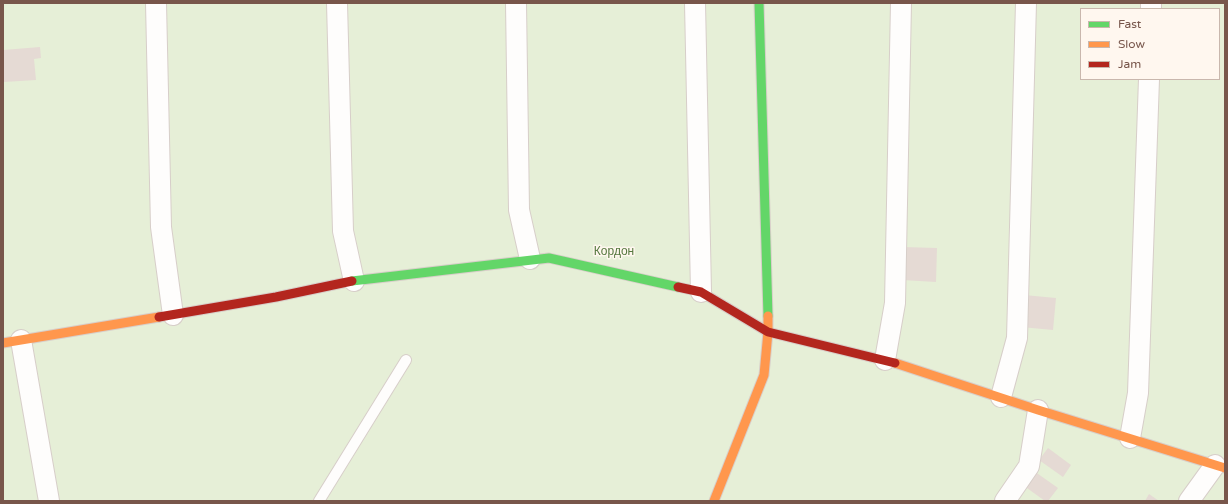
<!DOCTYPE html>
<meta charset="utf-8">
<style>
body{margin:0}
#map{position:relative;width:1228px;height:504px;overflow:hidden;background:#f8f3ed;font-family:"Varela Round",sans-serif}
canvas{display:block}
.frame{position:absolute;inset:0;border:4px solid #78564b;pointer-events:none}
.legend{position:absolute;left:1080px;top:8px;width:140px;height:72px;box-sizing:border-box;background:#fff7ef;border:1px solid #c9b7ad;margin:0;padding:5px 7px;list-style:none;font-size:12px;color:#78564b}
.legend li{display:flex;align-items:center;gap:8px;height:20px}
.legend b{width:20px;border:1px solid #c9b7ad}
</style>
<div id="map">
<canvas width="1228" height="504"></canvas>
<div class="frame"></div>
<ul class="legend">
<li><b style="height:5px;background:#63d668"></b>Fast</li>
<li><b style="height:5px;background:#ff974d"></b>Slow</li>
<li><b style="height:5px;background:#b3261e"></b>Jam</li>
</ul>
</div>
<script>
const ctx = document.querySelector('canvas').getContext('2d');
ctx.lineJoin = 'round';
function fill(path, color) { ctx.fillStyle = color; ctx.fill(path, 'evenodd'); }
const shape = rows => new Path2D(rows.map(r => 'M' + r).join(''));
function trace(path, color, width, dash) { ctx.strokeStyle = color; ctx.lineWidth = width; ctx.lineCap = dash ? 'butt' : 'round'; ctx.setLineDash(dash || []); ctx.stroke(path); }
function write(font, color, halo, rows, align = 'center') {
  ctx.font = font + ' "Varela Round",sans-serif'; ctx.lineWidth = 3; ctx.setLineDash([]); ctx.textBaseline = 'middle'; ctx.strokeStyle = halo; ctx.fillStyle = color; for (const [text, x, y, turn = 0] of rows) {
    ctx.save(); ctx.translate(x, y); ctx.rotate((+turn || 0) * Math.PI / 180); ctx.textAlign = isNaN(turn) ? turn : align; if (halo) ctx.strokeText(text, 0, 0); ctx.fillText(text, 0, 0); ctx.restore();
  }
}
const green = shape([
 [3,3,1225,3,1225,501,3,501],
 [1081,9,1219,9,1219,79,1081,79]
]);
const building = shape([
 [40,47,41,58,34,59,36,80,4,82,3,50],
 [903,247,937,248,936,282,902,280],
 [1024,295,1056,298,1053,330,1021,327],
 [1048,448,1071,465,1063,477,1039,460],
 [1031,469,1058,488,1048,501,1045,501,1020,483],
 [1149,494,1159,501,1145,501]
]);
const lane = shape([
 [319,501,406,360]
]);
const street = shape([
 [156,3,161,227,173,315],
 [337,3,343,231,354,281],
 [516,3,519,210,530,259],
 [695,3,701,292],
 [1151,9,1151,3],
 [21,340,49,501],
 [885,360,895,303,901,3],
 [1001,397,1017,338,1026,3],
 [1130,438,1138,393,1149,79],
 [1005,501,1029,466,1038,410],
 [1189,501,1215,465]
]);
const fast = shape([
 [759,3,768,316],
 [352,281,549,258,678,287]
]);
const slow = shape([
 [3,343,159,317],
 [895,363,1038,410,1225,468],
 [714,501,764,375,768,332,768,316]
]);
const jam = shape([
 [678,287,701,292,768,332,895,363],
 [159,317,276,297,352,281]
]);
const parkNames = [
 ["Кордон",614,252]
];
fill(green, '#e6efd7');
fill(building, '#e5dad4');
trace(lane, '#d7cec9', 12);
trace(street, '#d7cec9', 22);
trace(fast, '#d8cec9', 11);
trace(slow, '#d8cec9', 11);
trace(jam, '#d8cec9', 11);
trace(lane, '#fefdfc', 10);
trace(street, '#fefdfc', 20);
trace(fast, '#63d668', 9);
trace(slow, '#ff974d', 9);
trace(jam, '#b3261e', 9);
write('12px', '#56783f', '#fff7ef', parkNames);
</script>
